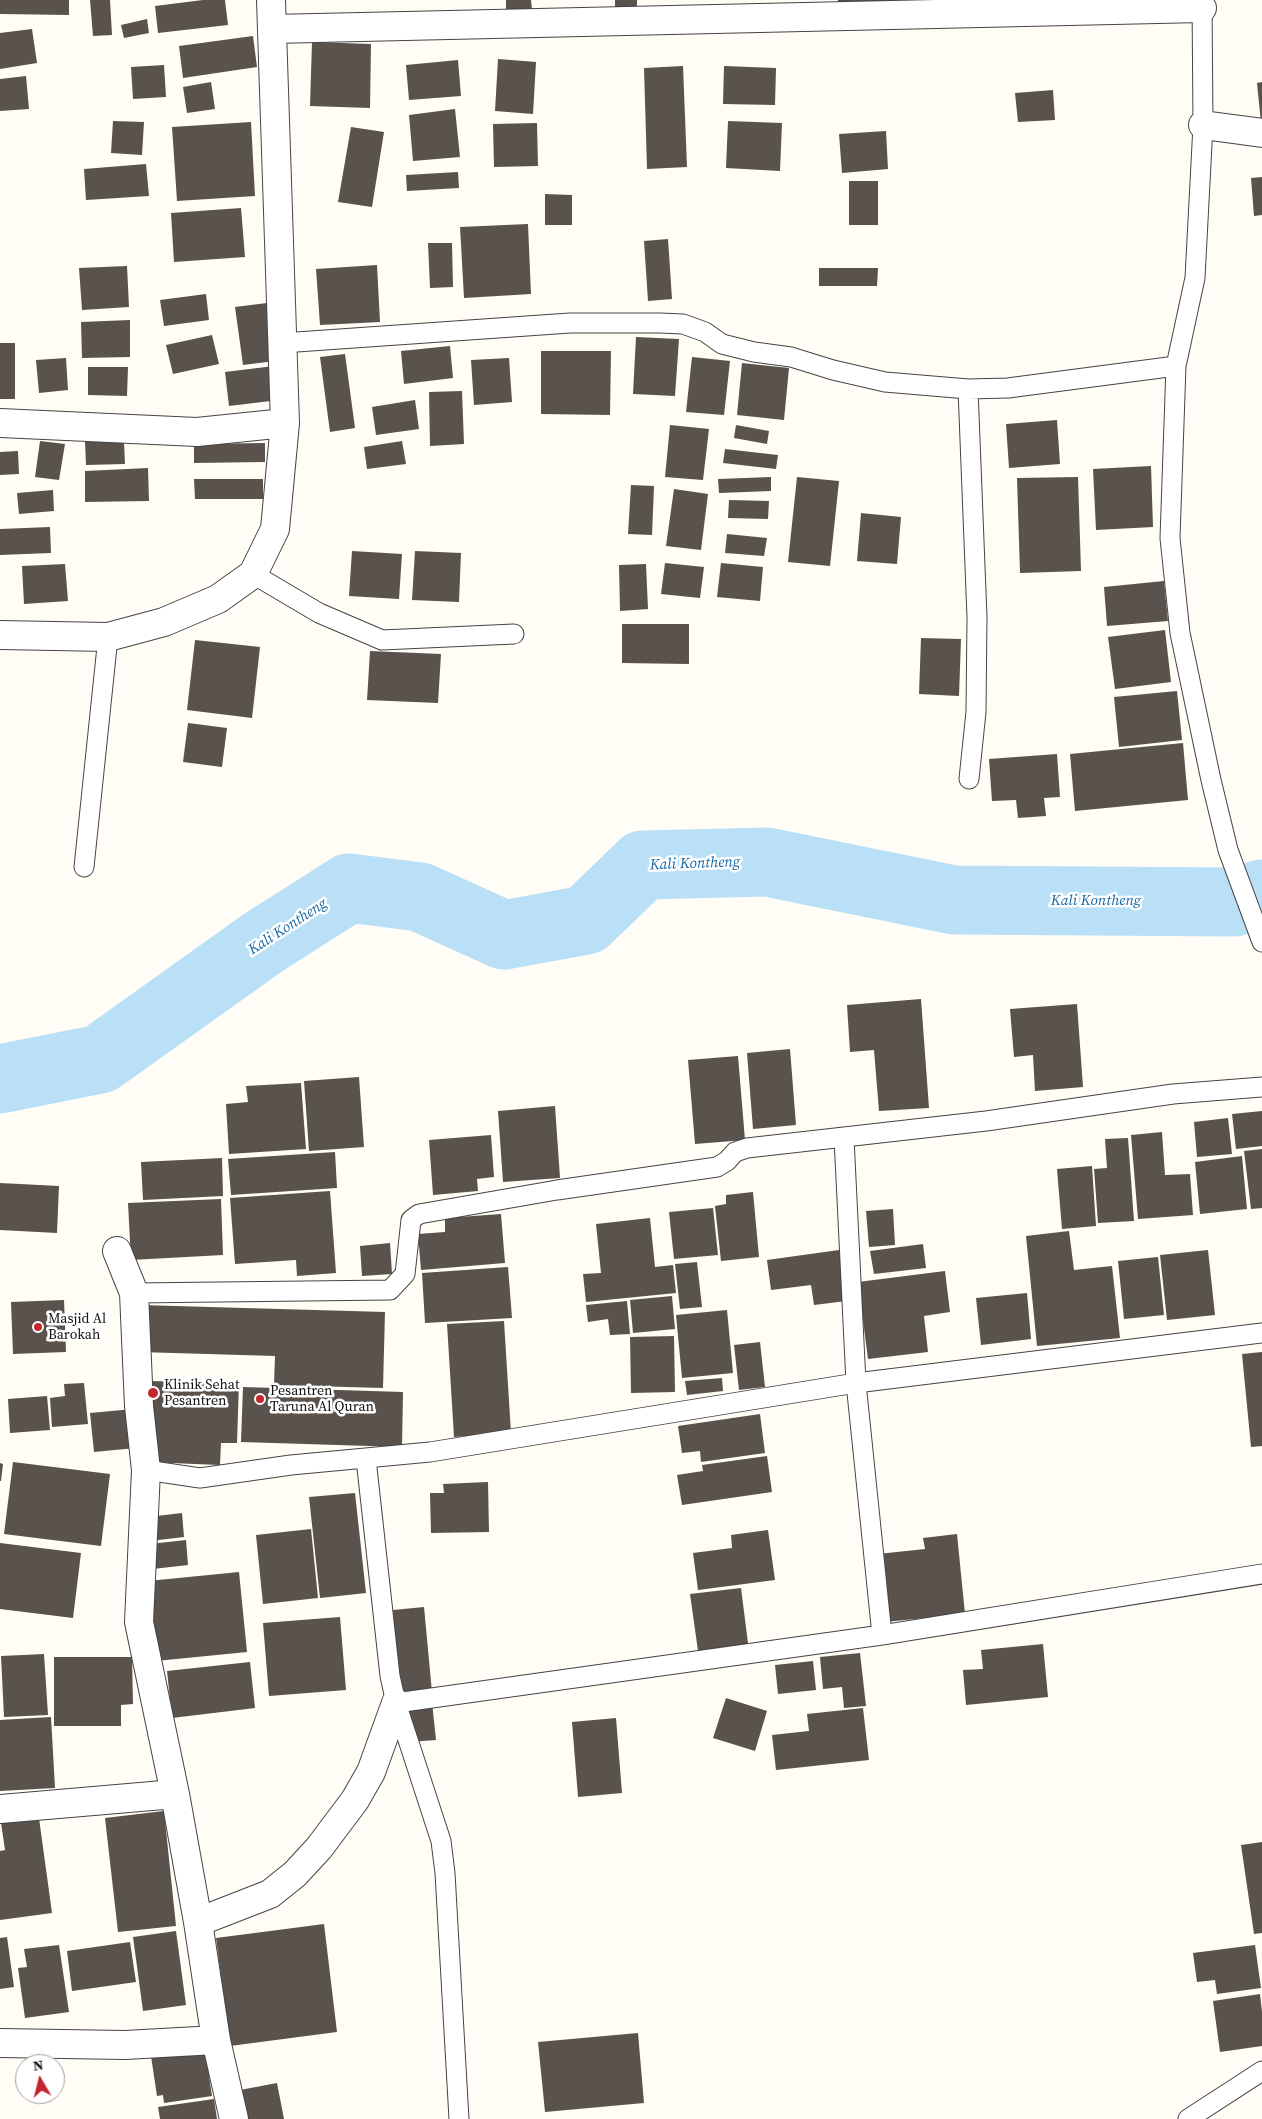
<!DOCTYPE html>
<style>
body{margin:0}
#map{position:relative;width:1262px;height:2119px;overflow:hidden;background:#fffdf5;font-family:"Source Serif 4",serif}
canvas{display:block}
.north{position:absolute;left:15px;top:2054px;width:50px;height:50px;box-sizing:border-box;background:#fff;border:1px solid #a0a0a0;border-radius:50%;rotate:352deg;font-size:14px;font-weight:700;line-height:20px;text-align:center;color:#111}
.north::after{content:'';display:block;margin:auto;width:18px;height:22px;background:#c4262e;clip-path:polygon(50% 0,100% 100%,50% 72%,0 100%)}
</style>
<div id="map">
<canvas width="1262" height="2119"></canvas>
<div class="north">N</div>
</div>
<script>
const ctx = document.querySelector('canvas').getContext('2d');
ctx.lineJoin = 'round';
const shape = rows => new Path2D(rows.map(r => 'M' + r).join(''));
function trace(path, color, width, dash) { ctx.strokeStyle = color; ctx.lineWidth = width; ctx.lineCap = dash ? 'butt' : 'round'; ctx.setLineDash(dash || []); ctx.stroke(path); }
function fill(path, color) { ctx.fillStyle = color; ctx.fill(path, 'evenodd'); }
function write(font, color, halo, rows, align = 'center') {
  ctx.font = font + ' "Source Serif 4",serif'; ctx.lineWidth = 5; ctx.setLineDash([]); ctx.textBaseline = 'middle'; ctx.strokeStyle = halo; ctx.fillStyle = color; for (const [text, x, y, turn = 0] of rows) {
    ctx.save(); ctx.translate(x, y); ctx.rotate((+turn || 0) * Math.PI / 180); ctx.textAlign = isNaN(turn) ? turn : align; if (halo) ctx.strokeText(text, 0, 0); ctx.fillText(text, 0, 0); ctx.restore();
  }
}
const river = shape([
 [0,1079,100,1059,264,942,349,888,420,897,504,935,586,920,643,865,767,862,954,900,1234,902,1262,894]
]);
const building = shape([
 [0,0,69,0,69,15,0,14],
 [90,0,110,0,112,35,93,36],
 [203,0,225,0,228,25,158,33,155,6],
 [506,0,531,0,532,10,506,11],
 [615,0,637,0,637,11,615,11],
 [838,0,892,0,892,5,838,4],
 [147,19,149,33,124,38,121,25],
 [32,29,37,63,0,69,0,33],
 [253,36,257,67,183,78,179,46],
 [312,42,371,44,370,108,310,106],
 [498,59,536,62,533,114,495,111],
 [458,60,461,96,409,100,406,65],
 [164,65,166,97,133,99,131,67],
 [683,66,687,167,647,169,644,68],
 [724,66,776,68,775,105,723,104],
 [26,76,29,109,0,111,0,79],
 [211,82,215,109,187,113,183,87],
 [1262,82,1262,123,1261,123,1257,83],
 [1053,90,1055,120,1018,122,1015,93],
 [455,109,460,157,413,161,409,115],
 [113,121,144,122,142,155,111,153],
 [728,121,782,123,780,171,726,168],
 [251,122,255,196,177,201,172,127],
 [537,123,538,166,494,167,493,124],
 [351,127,384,132,372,207,338,202],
 [886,131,888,169,842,173,839,134],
 [146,164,149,196,86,200,84,169],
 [458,172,459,188,407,191,406,175],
 [1262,177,1262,215,1254,216,1251,178],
 [849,181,878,181,878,225,849,225],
 [545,194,572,195,572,225,545,225],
 [241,208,245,257,174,262,171,213],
 [528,224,531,294,464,298,460,227],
 [668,239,672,299,648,301,644,241],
 [428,243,452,243,453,287,430,288],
 [377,265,380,322,320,325,316,269],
 [127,266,129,307,82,310,79,268],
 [819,268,878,268,877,286,819,286],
 [206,294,209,320,164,326,160,300],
 [267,303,275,361,243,365,235,307],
 [130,320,130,357,82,358,81,322],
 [212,335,219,364,173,374,166,345],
 [636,337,679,339,675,396,633,394],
 [0,343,15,343,15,399,0,399],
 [450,346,453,378,404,384,401,351],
 [541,351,611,351,610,415,541,414],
 [345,354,355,428,330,432,320,357],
 [692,357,730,361,724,415,686,412],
 [66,358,68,390,39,393,36,360],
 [509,358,512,402,474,405,471,360],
 [742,363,789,368,784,420,737,415],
 [274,366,279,400,229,406,225,372],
 [88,367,128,367,127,396,88,395],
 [462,391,464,444,430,446,429,392],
 [415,400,419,429,376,435,372,407],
 [1057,420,1060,464,1009,468,1006,424],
 [670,425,709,429,703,480,665,477],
 [736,425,769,431,767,444,734,438],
 [40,441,65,444,59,480,35,477],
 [402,441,406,464,367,469,364,447],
 [85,442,124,442,125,464,86,465],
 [265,443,265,462,194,463,194,444],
 [725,449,778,455,776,469,723,463],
 [18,451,19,474,0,475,0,452],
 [1151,466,1153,527,1096,530,1093,469],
 [148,468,149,501,85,502,85,471],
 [771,477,771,491,719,493,718,479],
 [797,477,839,481,830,566,788,562],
 [1078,477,1081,571,1020,573,1017,478],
 [194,479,263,479,263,499,195,499],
 [631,485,654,486,652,535,628,534],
 [674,489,708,494,701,550,666,546],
 [53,490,54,511,19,514,17,493],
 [729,500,769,501,768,519,728,518],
 [861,513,901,517,897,564,857,561],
 [50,527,51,553,0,555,0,529],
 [727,534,767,538,764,556,725,553],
 [352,551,402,554,399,599,349,596],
 [415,551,461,553,459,602,412,600],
 [665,563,704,567,700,598,661,594],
 [721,563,763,567,760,601,717,597],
 [65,564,68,601,24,604,22,566],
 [646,564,648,609,620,611,619,565],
 [1164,581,1168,621,1107,626,1104,587],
 [622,624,689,624,689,664,622,663],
 [1165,630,1171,682,1115,689,1108,637],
 [921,638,961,639,959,696,919,694],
 [195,640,260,647,252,718,187,710],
 [370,651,441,654,438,703,367,700],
 [1177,691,1182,740,1119,747,1114,697],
 [188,723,227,728,222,767,183,762],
 [1183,743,1188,800,1075,811,1070,754],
 [1057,754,1060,797,1044,798,1046,816,1018,818,1016,800,992,801,989,759],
 [921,999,929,1108,879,1111,874,1050,850,1052,847,1005],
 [1077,1004,1083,1087,1035,1091,1033,1055,1014,1057,1010,1009],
 [790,1049,796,1125,753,1129,747,1053],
 [738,1056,745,1140,695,1144,688,1060],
 [359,1077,364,1147,309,1151,304,1081],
 [301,1083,306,1149,229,1154,226,1104,248,1102,246,1086],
 [555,1106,560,1178,503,1182,498,1111],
 [1262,1111,1262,1146,1236,1149,1232,1114],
 [1228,1118,1232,1154,1197,1157,1194,1122],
 [1162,1132,1165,1175,1190,1174,1193,1215,1138,1219,1131,1135],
 [491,1135,494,1177,477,1179,478,1191,433,1195,429,1140],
 [1128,1138,1134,1221,1098,1223,1094,1169,1107,1168,1105,1139],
 [1262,1149,1262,1208,1251,1209,1244,1151],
 [335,1152,337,1188,231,1195,228,1159],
 [1242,1156,1247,1209,1200,1214,1195,1162],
 [222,1158,223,1196,143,1200,141,1162],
 [1092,1166,1096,1226,1062,1229,1057,1169],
 [0,1183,59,1186,57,1233,0,1230],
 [330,1191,336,1273,297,1276,296,1260,235,1264,230,1198],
 [753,1192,759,1257,721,1261,715,1206,726,1204,726,1195],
 [221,1199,223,1255,131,1260,128,1203],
 [713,1208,718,1255,674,1259,669,1212],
 [893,1209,895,1245,869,1247,866,1211],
 [501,1214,505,1263,421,1270,418,1234,445,1232,445,1218],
 [650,1218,655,1267,673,1265,676,1293,586,1302,583,1274,601,1273,596,1224],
 [1069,1231,1074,1270,1112,1266,1120,1338,1037,1346,1026,1236],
 [390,1243,392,1274,362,1276,360,1246],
 [923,1244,926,1268,874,1274,870,1251],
 [839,1250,846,1301,814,1305,811,1285,771,1290,767,1260],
 [1208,1250,1215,1315,1167,1320,1160,1255],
 [1158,1257,1164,1315,1124,1319,1118,1261],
 [697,1262,702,1307,680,1309,675,1264],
 [508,1267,512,1318,425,1323,422,1273],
 [945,1271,950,1312,924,1316,928,1352,868,1359,858,1282],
 [1027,1293,1031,1339,981,1345,976,1298],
 [672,1296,675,1329,633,1333,630,1300],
 [64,1300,66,1352,13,1354,11,1302],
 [627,1301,630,1334,610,1335,608,1319,588,1322,586,1305],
 [140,1305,385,1312,383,1388,274,1385,275,1356,139,1352],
 [727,1310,733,1373,682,1378,676,1315],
 [504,1321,511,1433,454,1437,447,1324],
 [674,1336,675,1392,631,1393,630,1337],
 [760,1342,765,1387,739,1390,734,1345],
 [1262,1352,1262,1446,1251,1447,1242,1354],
 [722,1378,723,1391,687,1395,685,1381],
 [149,1381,239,1383,237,1443,221,1443,220,1465,146,1462],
 [84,1383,88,1424,52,1427,50,1398,65,1396,64,1384],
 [243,1387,403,1392,402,1447,241,1442],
 [47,1396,50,1430,10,1433,8,1399],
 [133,1409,136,1448,94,1452,90,1413],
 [760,1414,765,1453,701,1462,700,1451,682,1453,678,1426],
 [767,1456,772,1492,682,1505,677,1475,703,1471,702,1465],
 [13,1462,110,1474,101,1546,4,1534],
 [0,1463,3,1464,1,1481,0,1481],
 [488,1482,489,1532,431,1533,430,1493,444,1493,443,1484],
 [355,1493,366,1593,320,1598,309,1497],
 [182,1513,184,1537,150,1541,148,1517],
 [311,1529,318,1598,263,1604,256,1535],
 [768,1530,775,1580,698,1590,693,1553,732,1548,731,1535],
 [957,1534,965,1614,885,1622,878,1554,925,1549,923,1538],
 [186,1540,188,1565,153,1569,150,1544],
 [0,1543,81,1553,73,1618,0,1609],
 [239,1572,247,1652,156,1661,148,1581],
 [741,1588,749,1651,699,1658,690,1594],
 [424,1607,432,1692,400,1695,393,1610],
 [340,1617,346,1690,269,1696,263,1623],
 [1043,1644,1048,1697,966,1705,963,1670,983,1669,981,1650],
 [860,1653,866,1706,844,1708,842,1687,823,1689,820,1657],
 [44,1654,48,1715,4,1717,1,1656],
 [54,1657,132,1657,133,1704,121,1705,121,1726,54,1726],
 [813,1661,816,1690,778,1694,775,1665],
 [250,1662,255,1708,172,1718,167,1671],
 [726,1698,767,1711,755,1751,713,1738],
 [432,1702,436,1740,409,1742,405,1704],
 [863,1708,869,1760,776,1770,772,1735,809,1731,807,1714],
 [51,1717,55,1788,0,1791,0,1720],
 [616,1718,622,1793,578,1797,572,1722],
 [38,1811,52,1913,0,1920,0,1851,5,1850,0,1816],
 [164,1811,176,1926,118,1932,105,1818],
 [1262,1842,1262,1933,1254,1934,1241,1845],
 [324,1924,337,2032,230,2046,216,1938],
 [176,1931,186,2005,143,2011,133,1937],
 [7,1937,14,1987,0,1989,0,1938],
 [130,1942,136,1982,72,1991,67,1951],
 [59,1945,69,2012,25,2018,18,1968,27,1967,24,1949],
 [1255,1945,1261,1988,1217,1994,1215,1980,1197,1982,1193,1953],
 [1260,1994,1262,2012,1262,2046,1220,2052,1213,2001],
 [638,2033,644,2103,545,2112,538,2042],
 [205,2049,212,2096,164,2103,163,2095,157,2096,151,2056],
 [277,2083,284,2119,245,2119,240,2090],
 [214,2099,217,2119,160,2119,158,2107]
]);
const service = shape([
 [1202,0,1203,125,1195,278,1176,366,1170,538,1180,633,1211,780,1228,850,1262,942],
 [282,343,570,323,660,323,683,324,705,332,722,344,754,352,791,357,833,370,885,382,968,389,1008,388,1176,366],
 [968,389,977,617,976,712,969,779],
 [253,574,319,613,382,640,514,634],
 [84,867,108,637],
 [844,1138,856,1383,882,1635],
 [134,1293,390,1290,405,1274,411,1220,419,1214,557,1190,717,1167,727,1161,735,1152,747,1148,986,1121,1173,1094,1262,1087],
 [366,1459,390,1676,396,1703,441,1841,445,1873,459,2119],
 [146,1470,200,1478,291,1465,430,1452,856,1383,1262,1333],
 [396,1703,882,1635,1262,1574],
 [1188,2119,1262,2071]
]);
const minor = shape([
 [272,29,1202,8],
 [1203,125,1262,133],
 [0,423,197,432,285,423],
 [0,635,108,637,164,622,218,599,253,574,275,529,285,423,271,0],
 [117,1251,134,1293,139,1406,146,1470,139,1622,175,1794,198,1922,216,2040,234,2119],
 [0,1809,175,1794],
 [198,1922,270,1894,295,1874,319,1848,355,1800,371,1772,396,1703],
 [0,2043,125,2045,216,2040]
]);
const markers = [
 [38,1327,5,"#c4262e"],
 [153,1393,6,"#c4262e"],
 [260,1399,5,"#c4262e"]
];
const poiNames = [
 ["Masjid Al",48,1319],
 ["Barokah",48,1335],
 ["Klinik Sehat",164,1385],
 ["Pesantren",164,1401],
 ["Pesantren",270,1391],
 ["Taruna Al Quran",270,1407]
];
const waterNames = [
 ["Kali Kontheng",695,864,-2],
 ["Kali Kontheng",1096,901],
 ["Kali Kontheng",288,927,-33]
];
trace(river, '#b9e0f7', 69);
fill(building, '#5a524d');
trace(service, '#444', 21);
trace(minor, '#444', 30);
trace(service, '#fff', 19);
trace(minor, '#fff', 28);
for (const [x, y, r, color] of markers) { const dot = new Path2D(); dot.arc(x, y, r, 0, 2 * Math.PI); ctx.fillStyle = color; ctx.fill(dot); trace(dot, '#fff', 2); }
write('14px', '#111', '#fff', poiNames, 'left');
write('italic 15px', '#1768a6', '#fff', waterNames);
</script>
